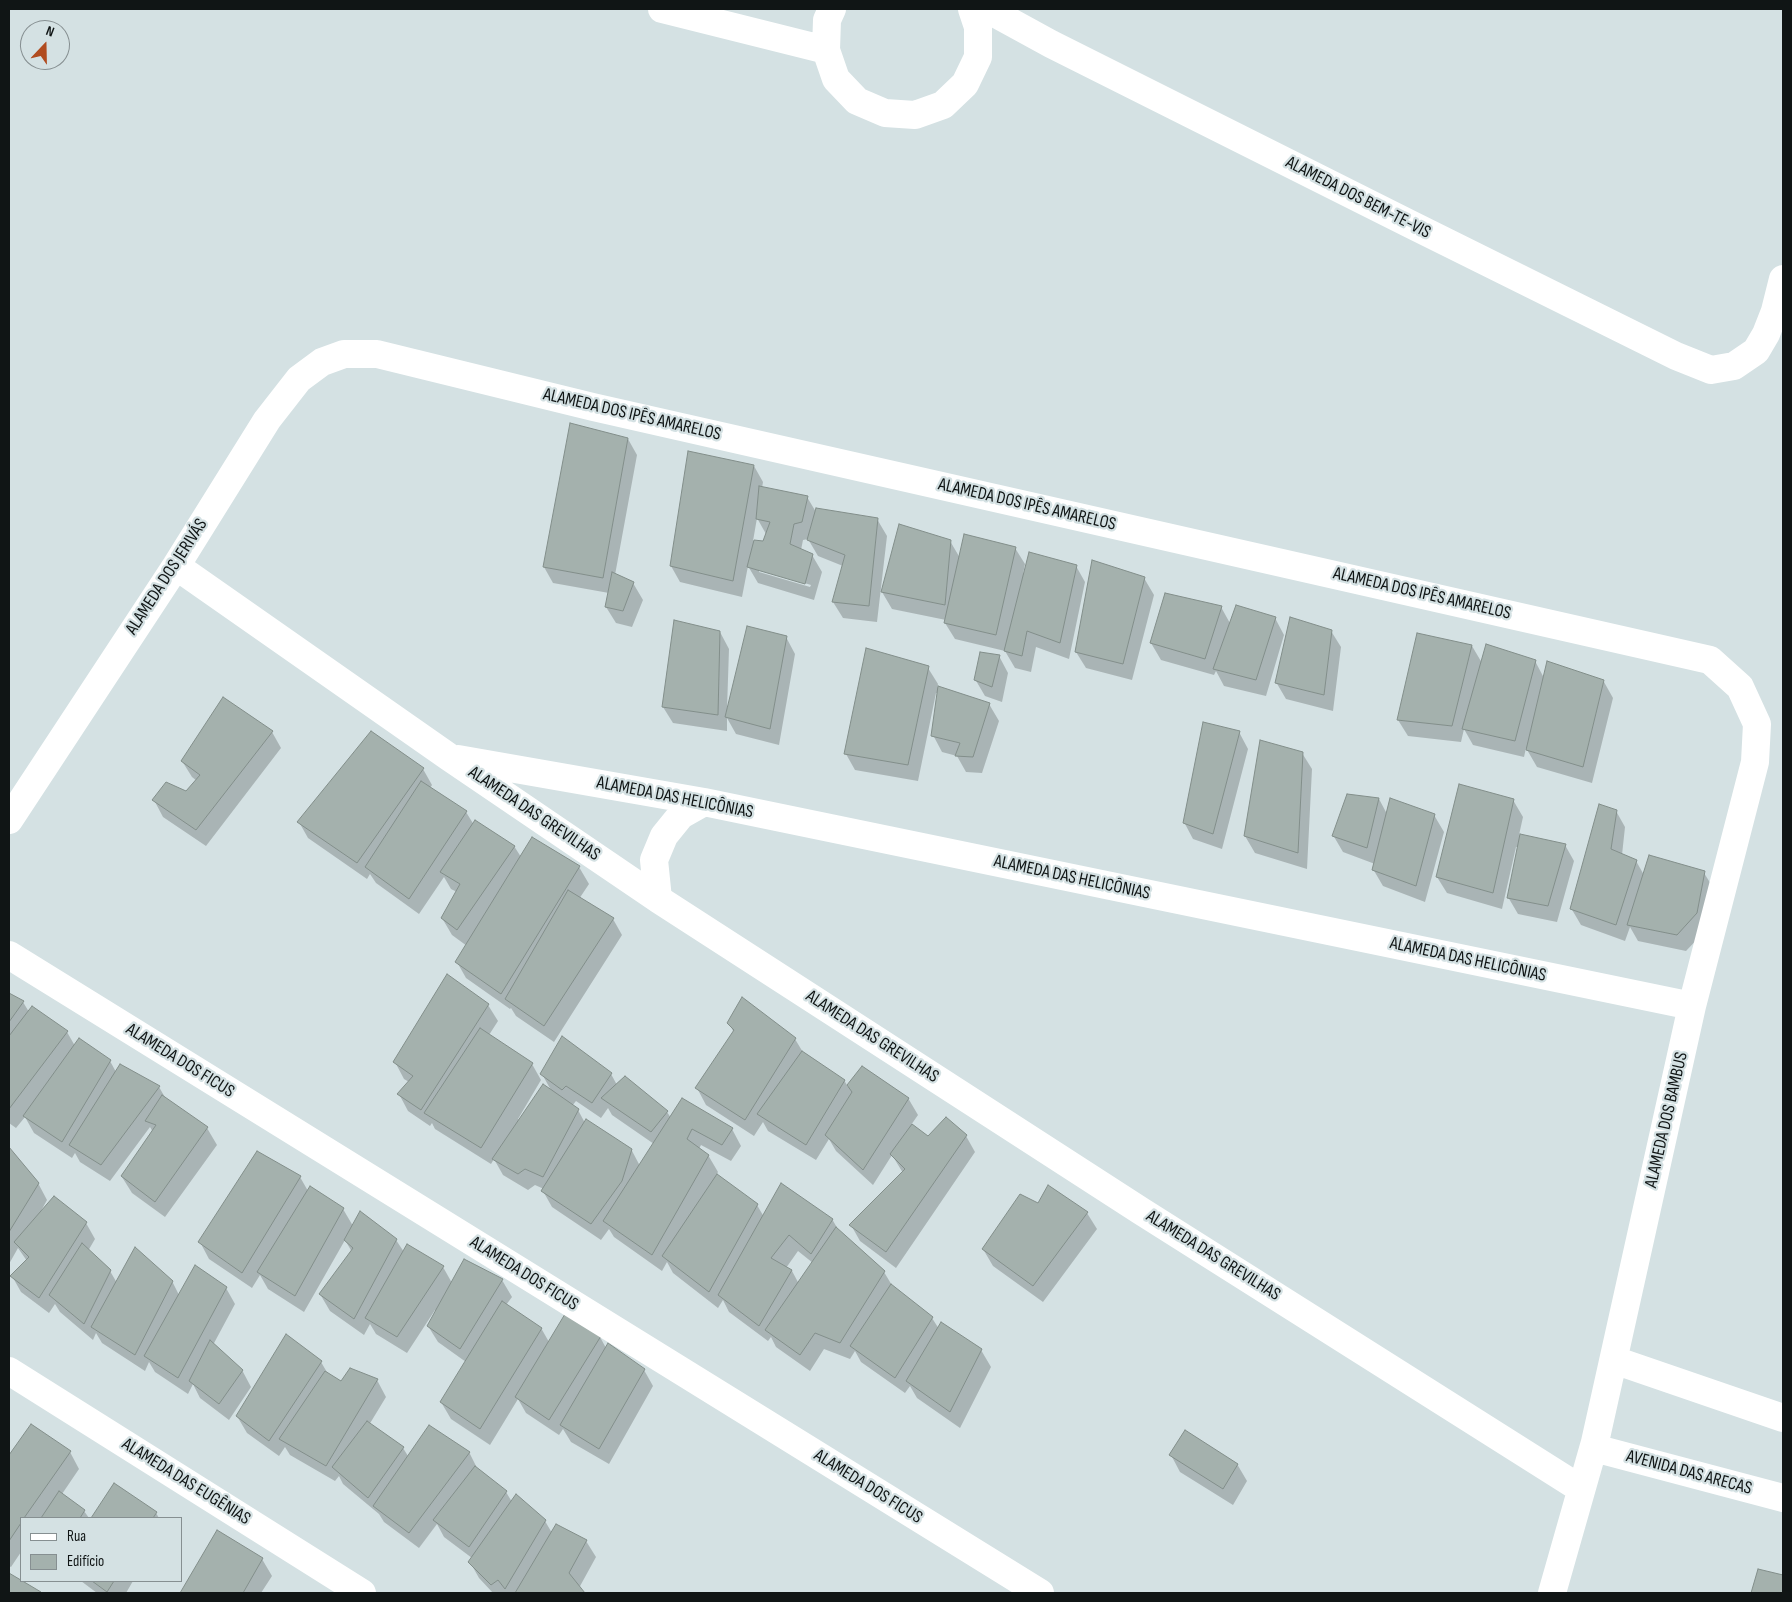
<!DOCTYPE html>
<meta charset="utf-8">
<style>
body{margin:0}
#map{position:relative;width:1792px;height:1602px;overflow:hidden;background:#d4e1e3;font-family:"Sofia Sans Condensed",sans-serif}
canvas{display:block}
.frame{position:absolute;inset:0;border:10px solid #101515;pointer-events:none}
.legend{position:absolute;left:20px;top:1517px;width:162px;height:65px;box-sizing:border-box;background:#d4e1e3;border:1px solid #868f91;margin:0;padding:6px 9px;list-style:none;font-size:15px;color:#101515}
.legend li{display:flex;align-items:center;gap:10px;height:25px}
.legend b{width:25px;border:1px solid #868f91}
.north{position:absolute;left:20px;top:20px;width:50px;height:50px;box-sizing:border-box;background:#d4e1e3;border:1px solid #868f91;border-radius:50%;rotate:21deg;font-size:14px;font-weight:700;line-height:20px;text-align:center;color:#101515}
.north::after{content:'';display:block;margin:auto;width:18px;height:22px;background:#b14c20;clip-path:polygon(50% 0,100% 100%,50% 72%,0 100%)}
</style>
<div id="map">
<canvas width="1792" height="1602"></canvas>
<div class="frame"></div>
<ul class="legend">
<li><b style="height:6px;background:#fff"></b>Rua</li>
<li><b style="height:14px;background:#a4b1ad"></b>Edifício</li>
</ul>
<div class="north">N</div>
</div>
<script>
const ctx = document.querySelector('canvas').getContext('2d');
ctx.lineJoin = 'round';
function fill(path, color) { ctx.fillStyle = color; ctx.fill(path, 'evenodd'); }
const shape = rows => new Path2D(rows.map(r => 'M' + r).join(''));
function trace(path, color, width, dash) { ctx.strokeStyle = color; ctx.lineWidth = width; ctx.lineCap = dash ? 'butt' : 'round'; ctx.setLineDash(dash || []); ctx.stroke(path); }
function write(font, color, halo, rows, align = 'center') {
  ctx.font = font + ' "Sofia Sans Condensed",sans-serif'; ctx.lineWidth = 4.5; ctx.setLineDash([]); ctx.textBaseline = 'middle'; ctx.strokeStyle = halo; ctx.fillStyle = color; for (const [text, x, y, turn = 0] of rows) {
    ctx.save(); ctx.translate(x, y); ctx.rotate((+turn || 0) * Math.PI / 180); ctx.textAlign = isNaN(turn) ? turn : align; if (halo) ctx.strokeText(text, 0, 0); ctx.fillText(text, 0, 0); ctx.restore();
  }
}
const shadow = shape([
 [628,439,637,455,615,575,633,583,643,600,632,627,616,623,606,607,609,593,553,583,544,567],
 [754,466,763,482,762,488,807,497,816,512,877,519,887,536,877,622,843,618,833,602,843,566,818,556,808,539,803,540,801,550,812,555,822,572,814,600,758,583,748,566,742,597,680,582,671,566],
 [757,518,766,534,763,542,753,541],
 [759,569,811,585,810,587,759,572],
 [950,541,960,558,1015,548,1025,564,1023,574,1025,574,1076,566,1085,582,1069,659,1036,647,1031,672,1015,668,1005,651,955,639,945,623,946,620,892,609,882,592],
 [1144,578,1154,595,1132,680,1086,668,1076,652],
 [1221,607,1231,625,1275,618,1284,635,1266,696,1224,686,1216,671,1214,675,1161,660,1151,643],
 [1331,631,1341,647,1333,711,1286,699,1276,682],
 [720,632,729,649,727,709,786,637,795,654,779,745,736,734,727,718,727,731,673,723,663,707],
 [1472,646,1482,663,1535,661,1544,678,1604,682,1613,698,1592,783,1537,767,1526,748,1524,757,1473,745,1464,729,1461,742,1408,736,1398,720],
 [999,656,1008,673,1002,702,985,696,975,679],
 [928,668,938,684,937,687,989,704,999,721,982,773,966,772,957,756,942,752,933,735,938,693,936,693,918,781,855,770,846,754],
 [272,732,281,748,206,846,163,817,154,800,187,792,197,781,192,777,182,761],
 [1239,732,1248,749,1222,849,1193,839,1184,822],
 [1302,753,1312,769,1307,869,1255,853,1245,836],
 [423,769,432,785,430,788,466,812,474,825,514,846,521,857,579,867,589,884,579,899,613,919,622,935,554,1042,516,1016,511,1008,510,1009,466,978,457,962,467,946,452,935,442,918,457,892,451,889,444,877,419,914,376,883,370,874,367,879,308,838,299,822],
 [1379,799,1387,814,1434,815,1444,832,1425,902,1383,886,1373,869,1375,864,1343,852,1333,835],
 [1513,800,1523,817,1519,835,1565,845,1574,861,1557,922,1518,914,1508,897,1518,847,1516,847,1502,909,1447,893,1437,877],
 [1616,811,1625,827,1622,855,1636,861,1644,875,1704,873,1714,889,1706,930,1686,951,1638,941,1630,927,1625,941,1581,925,1571,908],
 [9,995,23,1002,29,1012,32,1008,67,1032,75,1046,110,1061,116,1072,159,1087,166,1099,207,1128,217,1145,165,1217,132,1193,122,1177,153,1132,150,1127,110,1181,80,1162,75,1153,72,1158,34,1133,25,1117,16,1128,9,1123],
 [488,1005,498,1021,489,1035,532,1064,541,1080,518,1119,520,1120,552,1092,542,1074,611,1074,617,1085,667,1112,671,1118,732,1129,741,1146,731,1161,701,1145,699,1149,708,1155,718,1172,716,1175,757,1205,764,1217,832,1219,839,1231,884,1272,893,1287,932,1318,939,1329,981,1350,991,1367,960,1428,917,1398,910,1386,905,1393,861,1362,855,1351,850,1359,824,1349,810,1371,776,1347,771,1337,768,1341,729,1312,723,1300,718,1308,673,1273,667,1262,662,1271,614,1237,609,1229,601,1240,552,1207,543,1191,544,1189,535,1185,528,1190,503,1175,494,1159,491,1164,435,1129,432,1123,430,1126,408,1111,399,1094,409,1082,404,1079,395,1062],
 [576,1101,601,1118,608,1108,612,1115,654,1144,640,1166,631,1149,585,1123,578,1110,572,1106],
 [798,1251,813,1263,799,1284,792,1271,786,1268],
 [729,1023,795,1039,804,1054,844,1080,848,1087,863,1067,908,1098,918,1115,911,1125,928,1138,966,1136,975,1152,896,1268,860,1241,851,1225,903,1173,892,1155,873,1185,836,1151,829,1139,816,1160,768,1131,763,1122,754,1136,706,1105,697,1088,734,1033],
 [9,1149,38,1183,47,1200,41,1211,86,1223,95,1239,88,1251,110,1271,117,1283,172,1281,179,1295,226,1288,235,1304,213,1345,242,1370,251,1387,229,1420,200,1398,193,1384,188,1394,155,1372,149,1362,145,1371,102,1343,96,1333,93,1340,60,1312,55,1304,49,1313,21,1292,12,1276,27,1261,18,1248,9,1264],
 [300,1177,308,1191,343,1209,353,1226,396,1240,404,1252,443,1267,452,1283,502,1280,512,1297,506,1305,541,1328,549,1342,600,1337,606,1348,644,1370,653,1386,609,1464,571,1442,563,1429,559,1435,526,1413,518,1399,490,1445,451,1419,441,1402,466,1362,438,1342,428,1326,437,1311,435,1310,407,1353,376,1334,370,1324,364,1335,330,1311,320,1294,352,1252,345,1240,304,1312,268,1289,260,1275,252,1288,209,1259,200,1242],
 [1038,1205,1087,1213,1097,1229,1043,1302,993,1266,983,1249],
 [321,1362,328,1374,341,1383,377,1380,386,1397,369,1425,403,1448,408,1456,469,1452,478,1470,506,1492,512,1502,545,1521,552,1533,586,1541,596,1557,579,1588,584,1593,493,1593,479,1578,470,1562,472,1558,444,1537,437,1524,419,1548,384,1522,379,1514,343,1484,339,1476,335,1481,290,1455,285,1447,279,1456,247,1433,237,1416],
 [31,1426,70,1452,79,1469,62,1494,84,1511,89,1518,21,1518,21,1552,11,1567,9,1566,9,1457],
 [1171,1455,1237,1464,1247,1481,1233,1505,1180,1472],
 [115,1485,156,1513,159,1518,93,1518],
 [217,1532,262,1559,272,1576,261,1593,181,1593],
 [81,1581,133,1581,126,1593,97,1593]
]);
const building = shape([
 [570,423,628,438,603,578,543,567,570,423],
 [688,451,754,465,733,581,670,566,688,451],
 [759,486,808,496,802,522,794,524,790,544,813,554,805,584,747,567,754,540,763,541,770,522,756,519,759,486],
 [816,508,878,518,869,606,832,602,845,555,807,540,816,508],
 [899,524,951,540,945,605,881,592,899,524],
 [964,534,1016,547,996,635,944,623,964,534],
 [1029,552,1077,565,1060,643,1027,631,1022,656,1004,651,1029,552],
 [1092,560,1145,577,1123,664,1075,652,1092,560],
 [612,572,634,582,623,611,605,607,612,572],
 [1165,593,1222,606,1205,659,1150,643,1165,593],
 [1236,605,1276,617,1256,680,1213,669,1236,605],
 [1290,617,1332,630,1324,695,1275,683,1290,617],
 [674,620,720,631,718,715,662,707,674,620],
 [747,626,787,636,770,729,725,717,747,626],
 [1417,633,1472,645,1452,726,1397,720,1417,633],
 [1486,644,1536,660,1515,741,1462,729,1486,644],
 [866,648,929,666,908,765,844,754,866,648],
 [980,652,1000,655,992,687,974,680,980,652],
 [1547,661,1604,680,1583,767,1526,750,1547,661],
 [938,686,990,703,973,757,955,756,960,743,931,736,938,686],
 [223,697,273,731,196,830,152,800,166,782,186,791,200,775,181,761,223,697],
 [1203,722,1240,731,1213,834,1183,823,1203,722],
 [371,731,424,768,357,863,297,822,371,731],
 [1260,740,1303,752,1298,853,1244,836,1260,740],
 [421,781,467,811,409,899,365,867,421,781],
 [1459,784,1514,799,1493,893,1436,877,1459,784],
 [1347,794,1379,798,1367,848,1332,836,1347,794],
 [1390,798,1435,814,1416,886,1372,870,1390,798],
 [1599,804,1617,810,1611,849,1637,860,1616,925,1570,909,1599,804],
 [475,820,515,846,457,930,441,918,460,884,440,872,475,820],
 [1520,834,1566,844,1548,906,1507,898,1520,834],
 [532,837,580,866,501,994,455,962,532,837],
 [1649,855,1705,871,1697,913,1677,935,1627,925,1649,855],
 [568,890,614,918,544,1026,505,999,568,890],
 [447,974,489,1004,421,1110,397,1094,413,1076,393,1062,447,974],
 [9,993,24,1001,9,1022,9,993],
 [742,997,796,1038,745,1120,695,1088,734,1030,727,1023,742,997],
 [32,1006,68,1031,9,1109,9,1036,32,1006],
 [480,1028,533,1063,481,1148,424,1113,480,1028],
 [562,1036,612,1073,592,1103,566,1086,562,1090,540,1074,562,1036],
 [79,1038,111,1060,62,1142,23,1116,79,1038],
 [802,1051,845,1080,806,1145,757,1114,802,1051],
 [120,1064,160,1086,101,1165,69,1145,120,1064],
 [862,1066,909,1098,863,1170,825,1135,852,1092,847,1085,862,1066],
 [625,1076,668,1111,651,1132,601,1098,625,1076],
 [543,1084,579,1109,543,1177,525,1169,518,1174,492,1159,543,1084],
 [162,1095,208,1127,155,1202,121,1176,156,1125,145,1121,162,1095],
 [682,1098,733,1128,722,1145,692,1129,687,1139,709,1155,652,1255,603,1221,682,1098],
 [946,1117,967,1135,886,1252,849,1225,905,1169,890,1154,912,1124,928,1136,946,1117],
 [586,1119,632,1149,622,1181,591,1224,541,1191,586,1119],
 [9,1147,39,1183,9,1232,9,1147],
 [257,1151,301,1176,242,1273,198,1242,257,1151],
 [717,1174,758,1204,709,1292,662,1256,717,1174],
 [781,1183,833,1219,811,1254,789,1235,771,1258,792,1270,759,1326,718,1295,781,1183],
 [1048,1185,1088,1212,1033,1286,982,1249,1020,1194,1038,1203,1048,1185],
 [310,1186,344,1208,295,1296,257,1272,310,1186],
 [54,1196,87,1222,39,1298,10,1276,29,1257,14,1242,54,1196],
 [360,1211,397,1239,354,1319,319,1294,353,1248,344,1240,360,1211],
 [836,1227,885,1271,840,1343,815,1333,800,1355,765,1330,836,1227],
 [82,1243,111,1270,84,1324,49,1295,82,1243],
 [407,1244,444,1266,397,1337,365,1318,407,1244],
 [135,1247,173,1281,135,1355,91,1327,135,1247],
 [464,1259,503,1279,460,1349,427,1326,464,1259],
 [195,1265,227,1287,178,1378,144,1356,195,1265],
 [891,1284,933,1317,895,1378,850,1346,891,1284],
 [502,1301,542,1328,480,1429,440,1402,502,1301],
 [565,1314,601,1336,549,1420,515,1397,565,1314],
 [941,1322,982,1349,950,1412,906,1381,941,1322],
 [286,1334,322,1361,269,1441,236,1416,286,1334],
 [210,1340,243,1370,219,1404,189,1381,210,1340],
 [608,1343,645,1369,599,1449,560,1425,608,1343],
 [350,1368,378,1379,326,1466,279,1439,325,1371,341,1381,350,1368],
 [367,1421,404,1447,368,1498,332,1467,367,1421],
 [31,1424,71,1451,24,1518,21,1518,21,1523,9,1541,9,1455,31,1424],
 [429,1425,470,1452,409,1533,373,1506,429,1425],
 [1185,1430,1238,1464,1223,1489,1169,1455,1185,1430],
 [475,1466,507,1491,469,1547,433,1520,475,1466],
 [114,1483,157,1512,153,1518,91,1518,114,1483],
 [59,1491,85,1510,80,1518,41,1518,59,1491],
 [516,1494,546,1520,505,1589,498,1580,491,1585,468,1562,516,1494],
 [556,1524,587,1540,569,1573,585,1593,515,1593,556,1524],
 [217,1530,263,1558,243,1593,180,1593,217,1530],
 [1758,1569,1783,1575,1783,1593,1751,1593,1758,1569],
 [9,1573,41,1592,40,1593,9,1593,9,1573],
 [92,1581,114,1581,107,1592,92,1581]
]);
const minor = shape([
 [662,9,826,50],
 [832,9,827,20,826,50,836,79,857,101,885,113,915,115,943,105,965,84,978,57,978,27,972,9],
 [987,9,1051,44,1410,224,1676,356,1711,370,1734,366,1756,351,1766,334,1775,311,1783,279],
 [176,566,449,757,658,899,1141,1211,1581,1489],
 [458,759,704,802,1692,1006],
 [9,820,176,566,267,420,299,379,322,362,344,354,377,354,593,407,1710,660,1740,687,1757,724,1755,762,1692,1006,1595,1442,1552,1593],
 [658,899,654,860,664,836,681,815,704,802],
 [9,955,1040,1593],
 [1614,1360,1783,1418],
 [9,1371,362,1593],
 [1594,1448,1783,1498]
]);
const streetNames = [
 ["ALAMEDA DOS BEM-TE-VIS",1358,198,27],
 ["ALAMEDA DOS IPÊS AMARELOS",632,415,13],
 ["ALAMEDA DOS IPÊS AMARELOS",1027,505,13],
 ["ALAMEDA DOS JERIVÁS",167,577,-57],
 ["ALAMEDA DOS IPÊS AMARELOS",1422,594,13],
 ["ALAMEDA DAS HELICÔNIAS",675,798,11],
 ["ALAMEDA DAS GREVILHAS",534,814,34],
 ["ALAMEDA DAS HELICÔNIAS",1072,878,12],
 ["ALAMEDA DAS HELICÔNIAS",1468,960,12],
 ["ALAMEDA DAS GREVILHAS",872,1037,33],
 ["ALAMEDA DOS FICUS",180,1061,32],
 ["ALAMEDA DOS BAMBUS",1667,1120,-77],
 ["ALAMEDA DAS GREVILHAS",1213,1256,32],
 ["ALAMEDA DOS FICUS",524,1274,32],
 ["AVENIDA DAS ARECAS",1689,1473,15],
 ["ALAMEDA DAS EUGÊNIAS",186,1482,32],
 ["ALAMEDA DOS FICUS",868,1487,32]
];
fill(shadow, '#0003');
fill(building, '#a4b1ad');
trace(building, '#828e8a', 1);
trace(minor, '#fff', 28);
write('18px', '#101515', '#d4e1e3', streetNames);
</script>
